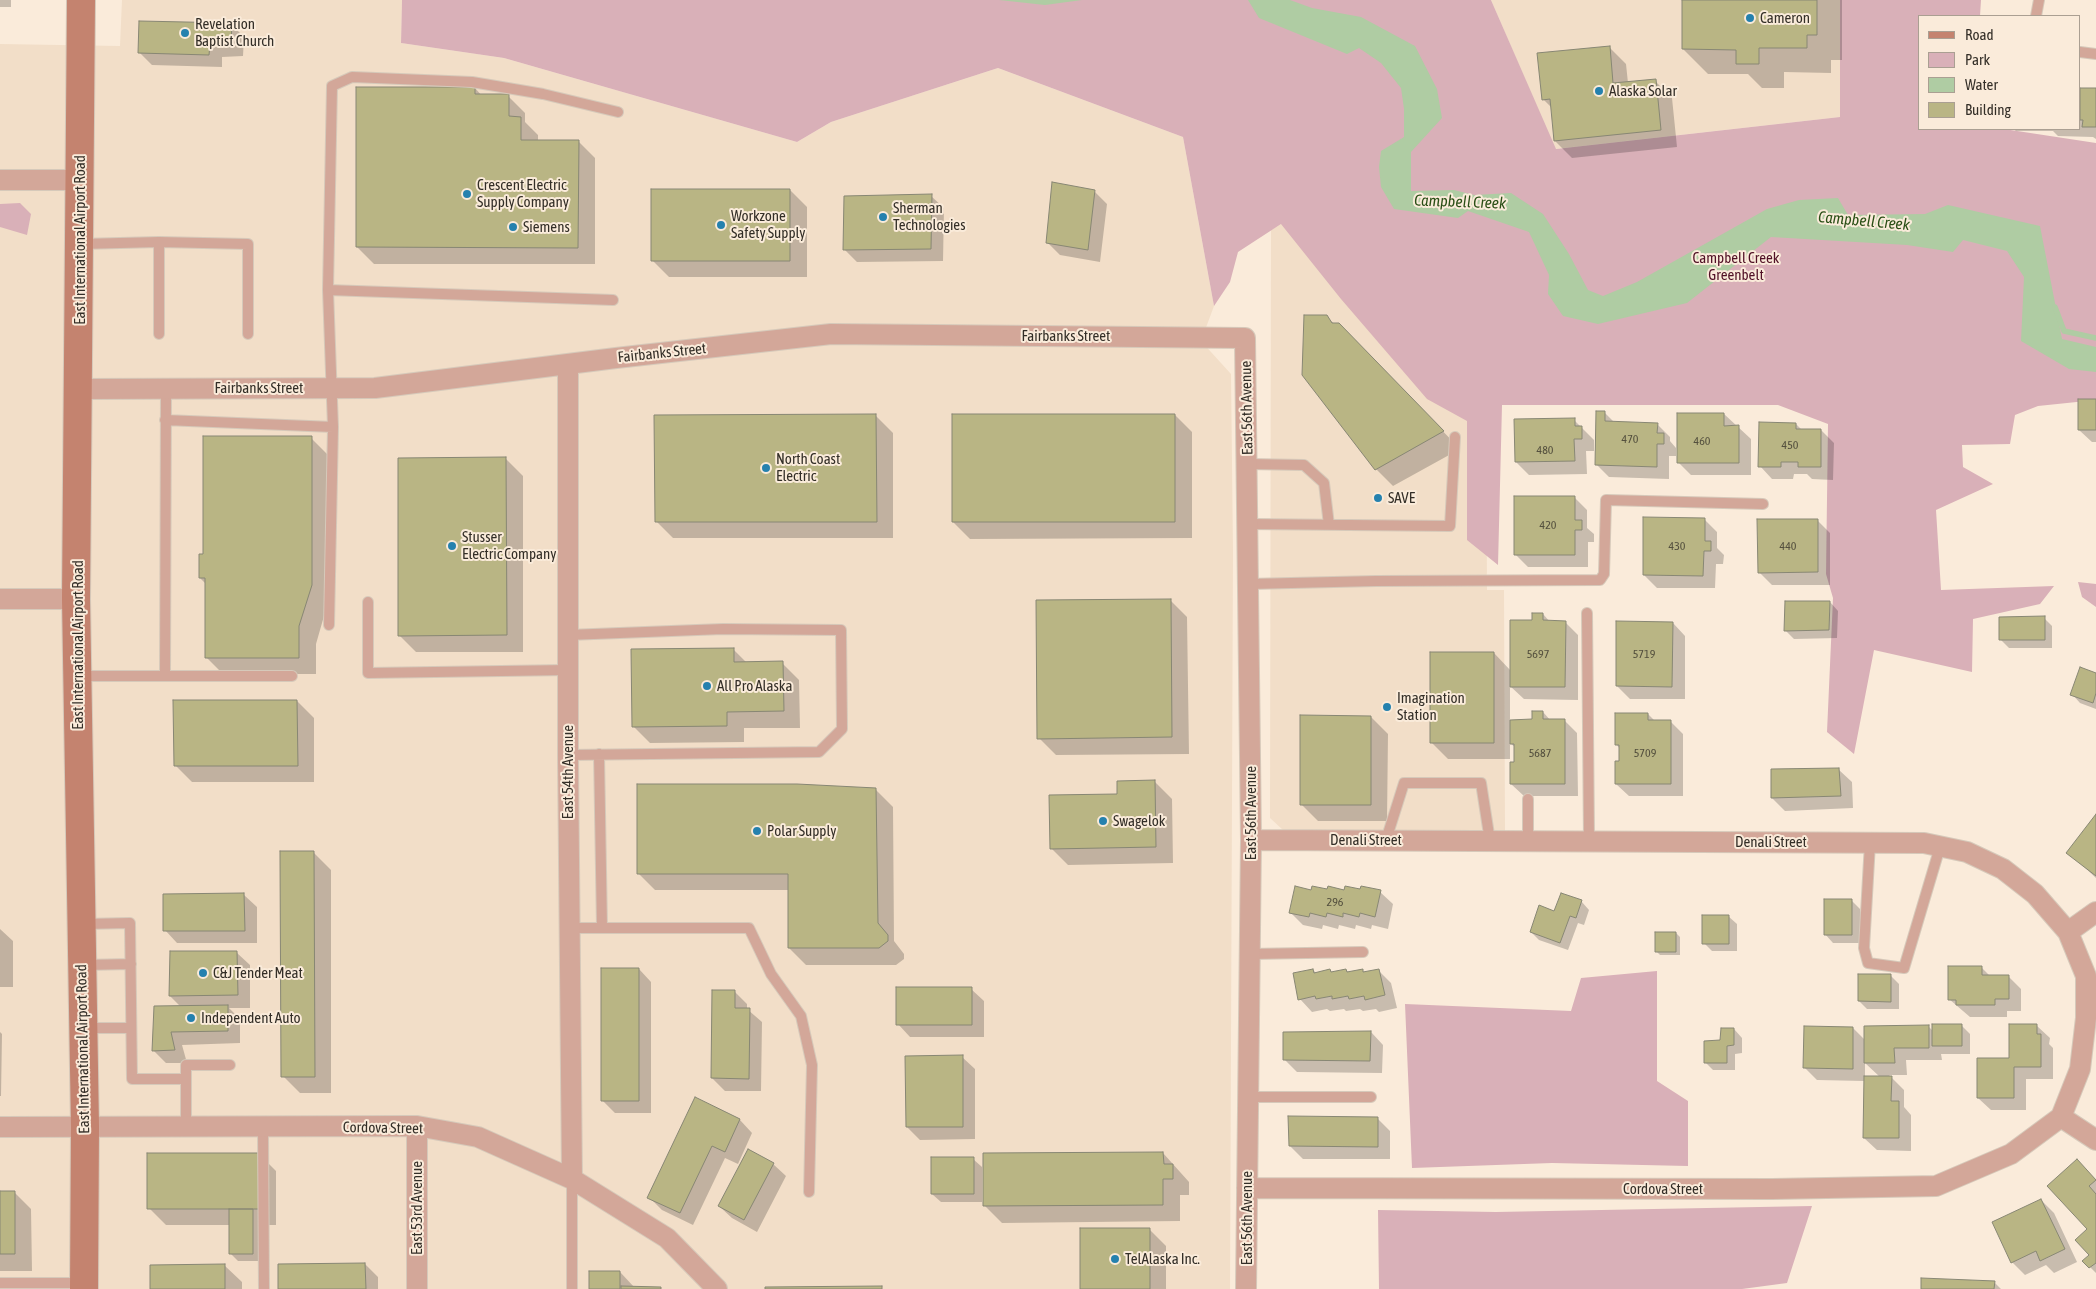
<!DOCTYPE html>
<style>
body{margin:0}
#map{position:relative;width:2096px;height:1289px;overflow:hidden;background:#faebda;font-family:"Asap Condensed",sans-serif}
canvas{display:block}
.legend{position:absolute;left:1918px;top:15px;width:162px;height:115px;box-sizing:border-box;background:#faebda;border:1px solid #aa9f92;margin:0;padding:6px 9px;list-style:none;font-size:15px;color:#332e27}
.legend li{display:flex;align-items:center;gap:10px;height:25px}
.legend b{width:25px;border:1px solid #aa9f92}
</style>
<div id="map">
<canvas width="2096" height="1289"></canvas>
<ul class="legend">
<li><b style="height:6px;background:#c4836f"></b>Road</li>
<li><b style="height:14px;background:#d9b0b8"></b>Park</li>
<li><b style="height:14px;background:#afcca3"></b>Water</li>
<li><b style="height:14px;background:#b9b584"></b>Building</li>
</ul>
</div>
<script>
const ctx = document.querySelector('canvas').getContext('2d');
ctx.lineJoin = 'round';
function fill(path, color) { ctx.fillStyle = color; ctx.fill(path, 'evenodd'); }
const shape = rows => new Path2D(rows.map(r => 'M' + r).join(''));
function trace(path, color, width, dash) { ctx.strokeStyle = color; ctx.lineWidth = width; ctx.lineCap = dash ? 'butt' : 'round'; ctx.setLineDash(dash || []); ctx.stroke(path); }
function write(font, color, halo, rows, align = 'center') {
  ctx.font = font + ' "Asap Condensed",sans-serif'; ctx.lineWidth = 4; ctx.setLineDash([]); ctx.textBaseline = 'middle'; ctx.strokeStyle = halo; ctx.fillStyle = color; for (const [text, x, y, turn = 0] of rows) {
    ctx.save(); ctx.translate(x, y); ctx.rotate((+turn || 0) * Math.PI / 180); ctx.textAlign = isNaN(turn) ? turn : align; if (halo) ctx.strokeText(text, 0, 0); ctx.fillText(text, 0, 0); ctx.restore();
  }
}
const built = shape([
 [122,0,402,0,401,43,504,58,797,142,831,122,998,68,1183,137,1214,306,1201,341,1231,374,1233,552,1230,1289,0,1289,0,44,120,46],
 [1491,0,1840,0,1840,117,1555,149],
 [1289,219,1486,406,1487,590,1504,590,1505,831,1283,830,1270,818,1271,230]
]);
const green = shape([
 [402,0,1491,0,1556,149,1840,117,1840,0,1981,0,1980,16,1920,16,1920,129,2004,129,2096,143,2096,400,2038,406,2015,415,2010,444,1962,445,1963,467,1993,484,1936,510,1941,590,2054,586,2040,604,1973,619,1972,672,1874,650,1854,754,1827,732,1833,598,1826,574,1828,424,1778,405,1502,405,1498,565,1467,540,1467,421,1427,399,1341,299,1281,224,1238,252,1230,282,1214,306,1183,137,998,68,831,122,797,142,504,58,401,43],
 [20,203,31,214,27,235,0,227,0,204],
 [2078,582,2096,584,2096,607,2082,597],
 [1657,971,1657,1081,1688,1101,1688,1166,1552,1163,1412,1168,1405,1004,1571,1011,1581,978],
 [1812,1206,1787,1283,1742,1289,1379,1289,1378,1210,1496,1212]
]);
const water = shape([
 [999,0,1082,0,1045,5],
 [1248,0,1290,0,1312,8,1361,17,1415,46,1437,89,1442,118,1411,152,1411,191,1454,190,1474,195,1511,193,1543,214,1569,254,1588,290,1603,296,1637,282,1767,209,1799,200,1838,198,1848,215,1925,214,1948,205,2040,226,2062,339,2096,347,2096,372,2069,369,2021,341,2024,277,2007,251,1963,240,1953,252,1907,245,1771,237,1687,303,1598,324,1563,316,1548,294,1549,275,1529,232,1468,211,1458,218,1394,209,1381,187,1379,167,1381,151,1404,137,1404,109,1401,88,1381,63,1359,48,1347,54,1259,18]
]);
const shadow = shape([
 [0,0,11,0,11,7,0,7],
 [1683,0,1842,0,1842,60,1831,60,1831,73,1784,72,1784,88,1762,88,1748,74,1708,74,1683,49],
 [231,24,244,37,243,56,222,57,222,67,152,65,140,53],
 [1609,47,1626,64,1628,83,1655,81,1672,98,1677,147,1572,158,1555,141,1552,108,1543,99],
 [475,88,482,96,508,96,525,113,525,122,538,135,538,141,578,141,595,158,595,264,374,264,357,247],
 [2080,89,2096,89,2096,139,2093,137,2058,136,2053,131,2016,131,2013,129,2080,129],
 [790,190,807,207,807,277,669,277,652,260],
 [1095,192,1107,204,1100,262,1060,255,1047,242],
 [931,196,944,208,943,261,857,262,844,249],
 [1326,317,1356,341,1460,449,1393,486,1376,469],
 [2096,400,2096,442,2092,442,2079,430],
 [1604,412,1615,423,1657,424,1670,437,1670,441,1676,448,1676,456,1669,456,1669,479,1609,477,1596,464,1596,451,1586,451,1587,474,1529,475,1516,462,1574,420,1594,440,1594,451,1596,451],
 [1724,414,1751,439,1751,475,1691,475,1679,463],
 [1175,415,1192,432,1192,538,970,539,953,522],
 [876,416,893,433,893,538,673,538,656,521],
 [1796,424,1802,430,1821,430,1834,443,1833,480,1812,479,1807,474,1794,474,1793,479,1772,479,1760,466],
 [311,438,328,455,328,602,316,644,316,674,223,674,206,657,206,584,200,578,205,555],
 [506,459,523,476,523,652,416,652,399,635],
 [1575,498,1587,510,1587,528,1594,534,1594,542,1588,542,1588,567,1528,567,1515,554],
 [1704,519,1717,532,1717,548,1724,555,1723,564,1716,564,1715,588,1657,588,1644,575],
 [1817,520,1830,533,1830,585,1772,585,1759,572],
 [1170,600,1187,617,1189,754,1056,755,1039,738],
 [1830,602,1838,611,1837,638,1794,639,1785,630],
 [1543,614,1550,622,1565,622,1578,635,1578,700,1524,699,1510,686,1510,721,1534,721,1543,712,1551,721,1565,721,1577,733,1578,796,1524,796,1511,784,1516,764,1516,748,1510,743,1510,759,1448,759,1431,742,1494,653,1511,671,1534,621],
 [2044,618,2052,626,2052,648,2009,648,2001,640],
 [1673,623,1685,636,1685,699,1630,699,1617,686],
 [733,649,747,663,782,663,799,680,800,728,744,728,744,742,650,743,633,726],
 [2096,674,2096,709,2080,703,2072,694],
 [297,701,314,718,314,782,192,782,175,765],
 [1648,714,1655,721,1670,721,1683,734,1683,796,1629,796,1616,784,1621,763,1620,749,1616,744],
 [1371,717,1388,734,1387,821,1318,821,1301,804],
 [1839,770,1852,782,1853,808,1785,811,1772,798],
 [1155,782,1172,799,1173,863,1068,865,1051,848,1118,796],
 [876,790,893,807,894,941,904,954,904,959,896,965,806,965,789,948,790,890,655,890,638,873],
 [2096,816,2096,878,2068,852],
 [314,853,331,870,331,1093,300,1093,283,1076],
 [1312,891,1380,892,1393,904,1388,929,1372,925,1371,929,1356,925,1355,929,1339,925,1338,929,1323,925,1322,929,1303,925,1290,912],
 [244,895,257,907,257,943,177,943,165,930],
 [1581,901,1589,910,1584,925,1578,923,1568,950,1539,940,1531,932,1555,912],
 [1852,901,1860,909,1860,943,1833,943,1825,934],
 [1728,916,1737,924,1737,951,1712,951,1704,943],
 [0,929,13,941,13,987,0,987],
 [1676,933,1680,937,1680,955,1660,955,1656,951],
 [237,953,250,965,250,1008,229,1008,240,1019,240,1043,182,1045,187,1063,166,1063,153,1050,181,1007,170,996],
 [1981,967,1991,977,2008,976,2021,989,2021,1011,2007,1011,2007,1017,1970,1017,1949,999],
 [639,969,651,982,651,1113,615,1113,602,1100],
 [1313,970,1316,973,1330,970,1332,973,1346,970,1349,973,1362,970,1365,973,1378,970,1391,983,1397,1008,1379,1012,1376,1009,1363,1011,1360,1009,1346,1011,1344,1009,1330,1011,1327,1009,1312,1012,1300,999],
 [1891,976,1899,984,1899,1009,1867,1009,1859,1001],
 [971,989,984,1001,984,1037,910,1037,898,1024],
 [735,992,747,1004,747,1009,762,1022,761,1091,725,1091,712,1078],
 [1962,1026,1970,1034,1970,1054,1941,1054,1942,1060,1906,1060,1907,1075,1889,1075,1904,1090,1904,1107,1911,1115,1911,1151,1877,1150,1864,1138,1865,1081,1817,1080,1804,1067,1853,1028,1865,1040,1929,1027,1934,1032],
 [1865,1063,1880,1077,1865,1077],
 [2037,1026,2050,1038,2049,1044,2053,1048,2053,1079,2026,1079,2026,1110,1991,1110,1978,1098],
 [1734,1029,1742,1038,1742,1053,1735,1054,1735,1070,1713,1070,1705,1062,1721,1041],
 [0,1032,2,1034,1,1096,0,1096],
 [1371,1032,1383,1045,1382,1073,1297,1072,1285,1060],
 [962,1057,975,1069,975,1139,920,1140,907,1127],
 [695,1099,740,1120,752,1133,738,1164,725,1158,693,1225,662,1210,649,1197],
 [1377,1118,1390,1131,1390,1159,1303,1159,1290,1146],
 [1163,1153,1189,1182,1189,1195,1180,1195,1180,1221,1002,1223,985,1206],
 [259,1154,276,1171,276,1225,261,1225,261,1261,238,1261,230,1253,230,1225,166,1225,149,1208],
 [973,1159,982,1167,982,1202,941,1202,932,1194],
 [2077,1161,2096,1181,2096,1273,2084,1261,2090,1255,2089,1229],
 [773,1164,786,1176,757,1232,732,1218,719,1206],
 [0,1192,14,1192,31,1209,32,1271,0,1271],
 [2041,1200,2054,1213,2077,1262,2054,1273,2046,1265,2025,1275,2012,1262],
 [1149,1229,1166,1246,1166,1289,1081,1289],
 [365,1264,378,1277,378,1289,279,1289],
 [224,1265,242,1282,242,1289,151,1289],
 [620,1272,635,1288,661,1289,590,1289],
 [1994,1282,2001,1289,1923,1289]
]);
const stream = shape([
 [2055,307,2064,331,2096,338]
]);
const building = shape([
 [1682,0,1817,0,1817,35,1807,35,1807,48,1759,48,1759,64,1736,64,1736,50,1682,49,1682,0],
 [139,21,232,23,231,44,210,44,209,55,138,53,139,21],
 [1610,46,1613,83,1656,79,1661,130,1554,141,1550,99,1542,100,1537,53,1610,46],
 [356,87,475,87,475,94,509,94,509,116,521,117,521,140,579,140,578,248,356,247,356,87],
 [2080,88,2096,88,2096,127,2082,127,2083,120,2080,120,2080,88],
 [1052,182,1095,190,1088,250,1046,243,1052,182],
 [651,189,790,189,790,261,651,261,651,189],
 [932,194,931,249,843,250,844,196,932,194],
 [1304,315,1327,315,1332,323,1339,323,1444,431,1375,470,1302,375,1304,315],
 [2078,399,2096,399,2096,430,2078,430,2078,399],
 [1596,411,1605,411,1605,421,1658,423,1657,433,1664,433,1664,444,1657,444,1657,467,1595,465,1596,411],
 [1677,413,1724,413,1724,426,1739,425,1739,463,1677,463,1677,413],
 [876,414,877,522,655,522,654,415,876,414],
 [952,414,1175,414,1175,522,952,522,952,414],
 [1575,418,1575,426,1582,426,1582,439,1574,439,1575,461,1515,462,1514,419,1575,418],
 [1759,422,1796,423,1796,429,1821,429,1821,467,1798,467,1798,462,1781,462,1781,467,1758,467,1759,422],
 [203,436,312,436,312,585,299,626,299,658,205,658,205,578,199,578,199,554,203,554,203,436],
 [506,457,507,635,398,636,398,458,506,457],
 [1514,496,1575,496,1575,520,1582,520,1582,530,1575,530,1575,555,1514,555,1514,496],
 [1643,517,1705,518,1705,541,1711,541,1711,551,1704,551,1703,576,1643,575,1643,517],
 [1757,519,1818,519,1818,572,1758,573,1757,519],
 [1171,599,1172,737,1037,739,1036,600,1171,599],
 [1785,601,1830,601,1829,630,1784,631,1785,601],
 [1532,613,1543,613,1543,620,1566,621,1565,687,1510,687,1510,620,1532,620,1532,613],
 [2045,616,2045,640,1999,640,1999,617,2045,616],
 [1616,621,1673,622,1672,687,1616,686,1616,621],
 [734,648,734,662,783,661,784,711,727,712,727,726,632,727,631,649,734,648],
 [1430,652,1494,652,1494,743,1430,743,1430,652],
 [2080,667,2096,673,2096,693,2093,703,2070,695,2080,667],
 [173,700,297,700,298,766,174,766,173,700],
 [1532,711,1543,711,1543,719,1565,719,1565,784,1510,784,1510,762,1514,762,1514,744,1510,744,1510,720,1532,719,1532,711],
 [1615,713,1648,713,1648,720,1671,720,1671,784,1615,784,1615,761,1619,761,1619,745,1615,745,1615,713],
 [1300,715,1371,716,1371,805,1300,805,1300,715],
 [1839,768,1841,796,1771,798,1771,769,1839,768],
 [1155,780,1156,847,1050,849,1049,795,1117,794,1117,781,1155,780],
 [637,784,797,784,876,788,878,923,888,935,888,941,879,948,788,948,788,874,637,874,637,784],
 [2096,814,2096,876,2066,853,2096,814],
 [280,851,314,851,315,1077,281,1077,280,851],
 [1295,886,1311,890,1312,886,1327,889,1328,886,1344,890,1345,886,1360,889,1361,886,1381,890,1375,917,1360,913,1359,917,1343,913,1343,917,1327,913,1326,917,1310,913,1309,917,1289,913,1295,886],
 [244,893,245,931,163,931,163,894,244,893],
 [1561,893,1582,900,1576,918,1570,916,1560,943,1530,932,1539,905,1554,911,1561,893],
 [1824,899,1852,899,1852,935,1824,935,1824,899],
 [1702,915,1729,915,1729,944,1702,944,1702,915],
 [1655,932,1676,932,1676,952,1655,952,1655,932],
 [170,951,237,951,238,995,169,996,170,951],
 [1948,966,1982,966,1982,975,2009,975,2009,999,1995,999,1995,1005,1956,1005,1956,1000,1948,1000,1948,966],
 [601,968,639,968,639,1101,601,1101,601,968],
 [1313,969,1314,973,1330,969,1331,972,1346,969,1347,972,1363,969,1363,972,1379,969,1385,995,1365,1000,1364,996,1349,999,1348,996,1332,999,1332,996,1316,999,1315,996,1298,1000,1293,973,1313,969],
 [1858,974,1891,974,1891,1002,1858,1001,1858,974],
 [896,987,972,987,972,1025,896,1025,896,987],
 [712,990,735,990,735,1008,750,1008,749,1079,711,1078,712,990],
 [228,1005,228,1031,171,1032,175,1050,152,1051,154,1006,228,1005],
 [1932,1024,1962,1024,1962,1046,1932,1046,1932,1024],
 [2009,1024,2037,1024,2037,1034,2041,1034,2041,1067,2014,1067,2014,1098,1977,1098,1977,1058,2009,1058,2009,1024],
 [1929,1025,1929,1048,1894,1048,1895,1063,1864,1063,1864,1026,1929,1025],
 [1804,1026,1853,1027,1853,1069,1803,1068,1804,1026],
 [1721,1028,1734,1028,1734,1045,1727,1046,1727,1063,1704,1063,1704,1041,1720,1040,1721,1028],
 [1371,1031,1370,1061,1283,1060,1283,1032,1371,1031],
 [963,1055,963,1127,906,1127,905,1056,963,1055],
 [1864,1076,1892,1076,1891,1101,1899,1101,1899,1138,1863,1138,1864,1076],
 [695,1097,740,1119,725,1152,712,1146,680,1213,647,1198,695,1097],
 [1288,1116,1378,1117,1378,1147,1289,1146,1288,1116],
 [748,1149,774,1163,744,1220,718,1206,748,1149],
 [1163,1152,1164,1164,1173,1164,1173,1179,1163,1179,1163,1205,983,1206,983,1153,1163,1152],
 [147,1153,259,1153,259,1209,147,1209,147,1153],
 [931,1157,974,1157,974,1194,931,1194,931,1157],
 [2077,1159,2096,1180,2089,1186,2096,1194,2096,1263,2089,1268,2082,1261,2089,1255,2075,1240,2087,1229,2047,1186,2077,1159],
 [0,1191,15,1191,15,1254,0,1254,0,1191],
 [2041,1199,2065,1249,2040,1261,2036,1251,2011,1263,1992,1222,2041,1199],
 [229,1209,253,1209,253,1254,229,1254,229,1209],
 [1080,1228,1150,1228,1150,1289,1080,1289,1080,1228],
 [365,1263,366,1289,278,1289,278,1264,365,1263],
 [225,1264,225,1289,150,1289,150,1265,225,1264],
 [589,1271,620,1271,620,1289,589,1289,589,1271],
 [1921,1278,1995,1281,1994,1289,1921,1289,1921,1278],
 [621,1286,661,1287,661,1289,621,1289,621,1286],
 [882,1286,882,1289,765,1289,765,1287,882,1286]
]);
const service = shape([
 [2036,16,2039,0],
 [2080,52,2096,54],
 [159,242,248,244,248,334],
 [81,244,159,242,159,334],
 [328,290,613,300],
 [165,420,333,427,329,625],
 [333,427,328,290,332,86,352,77,472,82,543,94,618,112],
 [1248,464,1304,465,1324,483,1329,525],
 [1248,524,1450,526,1455,437],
 [1249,584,1376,581,1600,580,1604,574,1606,500,1763,504],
 [368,602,368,673,568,670],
 [1587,613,1589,841],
 [568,635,723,629,841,630,842,729,819,752,568,755],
 [79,676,292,676],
 [165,676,166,388],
 [599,754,602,928],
 [1386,840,1404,783,1481,783,1490,841],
 [1528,841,1528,799],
 [1870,843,1864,948,1868,963,1904,968,1940,847],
 [84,924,130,923,132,1079,186,1079],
 [570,928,749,928,771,974,801,1016,812,1065,809,1192],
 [1250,954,1363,952],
 [84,965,131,964],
 [85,1028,131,1028],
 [1248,1097,1371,1097],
 [186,1127,186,1065,230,1065],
 [263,1127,264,1289],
 [572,1179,572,1289],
 [0,1283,84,1283]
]);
const minor = shape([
 [0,180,81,180],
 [568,365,568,755,572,1179],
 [79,389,375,388,616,358,831,334,1245,338,1251,840,1246,1289],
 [0,599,76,599],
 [1251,840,1924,843,1967,852,2003,869,2035,894,2068,932,2086,976,2086,1018,2080,1069,2061,1117],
 [2068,932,2096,912],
 [2061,1117,2096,1140],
 [417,1126,417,1289],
 [0,1127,417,1126,478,1137,572,1179,667,1238,717,1289],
 [1247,1188,1772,1189,1936,1186,2011,1154,2061,1117]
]);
const secondary = shape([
 [81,0,76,599,85,1127,84,1289]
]);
const markers = [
 [1750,18,5,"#2581ae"],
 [185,33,5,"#2581ae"],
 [1599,91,5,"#2581ae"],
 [467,194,5,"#2581ae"],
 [883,217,5,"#2581ae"],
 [721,225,5,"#2581ae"],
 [513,227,5,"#2581ae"],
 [766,468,5,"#2581ae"],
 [1378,498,5,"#2581ae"],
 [452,546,5,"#2581ae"],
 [707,686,5,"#2581ae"],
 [1387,707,5,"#2581ae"],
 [1103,821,5,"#2581ae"],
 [757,831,5,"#2581ae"],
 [203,973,5,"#2581ae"],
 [191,1018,5,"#2581ae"],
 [1115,1259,5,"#2581ae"]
];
const numberNames = [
 ["470",1630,439],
 ["460",1702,441],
 ["450",1790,445],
 ["480",1545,450],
 ["420",1548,525],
 ["430",1677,546],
 ["440",1788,546],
 ["5697",1538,654],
 ["5719",1644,654],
 ["5687",1540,753],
 ["5709",1645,753],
 ["296",1335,902]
];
const poiNames = [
 ["Cameron",1760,18],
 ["Revelation",195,24],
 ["Baptist Church",195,41],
 ["Alaska Solar",1609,91],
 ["Crescent Electric",477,185],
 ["Supply Company",477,202],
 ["Sherman",893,208],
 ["Technologies",893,225],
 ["Workzone",731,216],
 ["Safety Supply",731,233],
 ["Siemens",523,227],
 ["North Coast",776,459],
 ["Electric",776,476],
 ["SAVE",1388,498],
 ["Stusser",462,537],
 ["Electric Company",462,554],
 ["All Pro Alaska",717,686],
 ["Imagination",1397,698],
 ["Station",1397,715],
 ["Swagelok",1113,821],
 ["Polar Supply",767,831],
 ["C&J Tender Meat",213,973],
 ["Independent Auto",201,1018],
 ["TelAlaska Inc.",1125,1259]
];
const streetNames = [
 ["East International Airport Road",80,240,-90],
 ["Fairbanks Street",1066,336],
 ["Fairbanks Street",662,353,-6],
 ["Fairbanks Street",259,388],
 ["East 56th Avenue",1247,408,-91],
 ["East International Airport Road",78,645,-90],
 ["East 54th Avenue",568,772,-90],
 ["East 56th Avenue",1251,813,-90],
 ["Denali Street",1366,840],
 ["Denali Street",1771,842],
 ["East International Airport Road",83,1049,-91],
 ["Cordova Street",383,1128,1],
 ["Cordova Street",1663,1189],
 ["East 53rd Avenue",417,1208,-90],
 ["East 56th Avenue",1247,1218,-90]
];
const parkNames = [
 ["Campbell Creek",1736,258],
 ["Greenbelt",1736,275]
];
const waterNames = [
 ["Campbell Creek",1460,202,2],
 ["Campbell Creek",1864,221,5]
];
fill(built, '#f2dec8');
fill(green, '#d9b0b8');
fill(water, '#afcca3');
fill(shadow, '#0003');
trace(stream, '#afcca3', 5.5);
fill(building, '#b9b584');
trace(building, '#888774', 1);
trace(service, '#d6c9ba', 12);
trace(minor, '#d6c9ba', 22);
trace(secondary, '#d6c9ba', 30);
trace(service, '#d3a799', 10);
trace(minor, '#d3a799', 20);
trace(secondary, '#c4836f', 28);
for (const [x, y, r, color] of markers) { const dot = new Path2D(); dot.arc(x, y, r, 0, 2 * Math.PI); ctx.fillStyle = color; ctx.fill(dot); trace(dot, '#faebda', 2); }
write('12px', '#54503e', null, numberNames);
write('15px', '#332e27', '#faebda', poiNames, 'left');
write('15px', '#332e27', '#faebda', streetNames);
write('15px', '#511126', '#faebda', parkNames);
write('italic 16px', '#2a4f16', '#faebda', waterNames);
</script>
